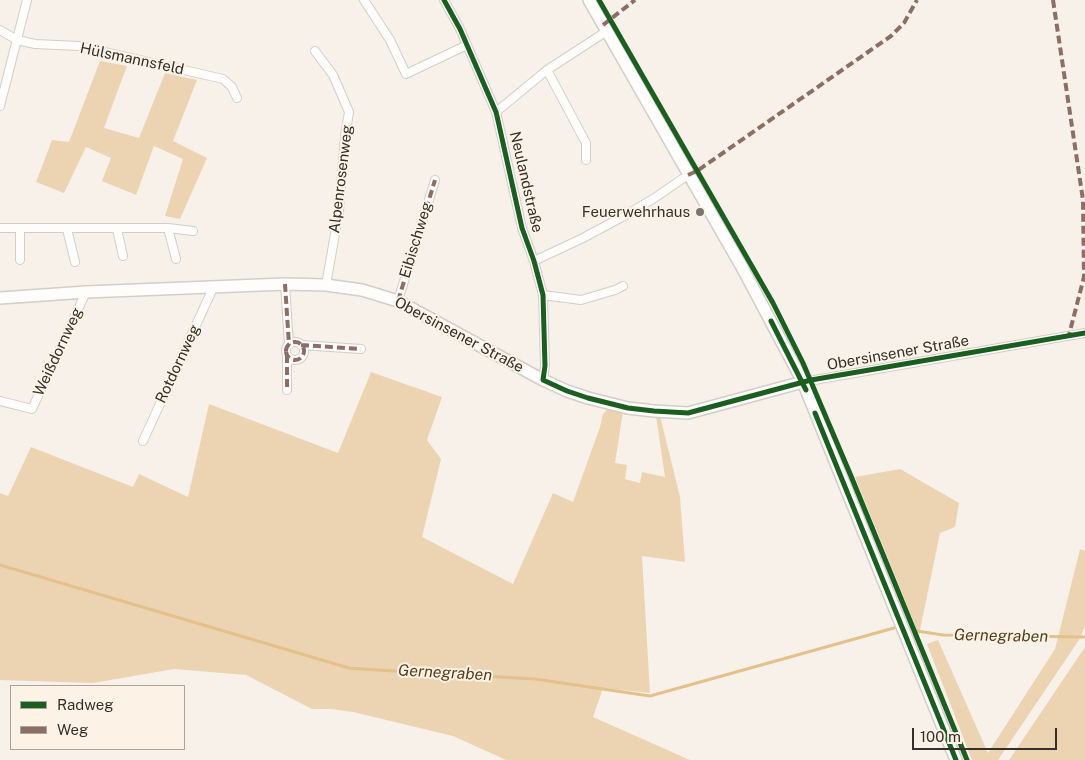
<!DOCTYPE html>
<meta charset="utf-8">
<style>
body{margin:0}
#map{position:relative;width:1085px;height:760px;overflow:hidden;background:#f7f1ea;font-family:"Public Sans",sans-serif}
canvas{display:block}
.legend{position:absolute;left:10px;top:685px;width:175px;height:65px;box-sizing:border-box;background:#fcf2e5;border:1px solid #aca49b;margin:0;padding:6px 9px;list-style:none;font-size:15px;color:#34302b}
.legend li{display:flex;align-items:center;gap:10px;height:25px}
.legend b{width:25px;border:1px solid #aca49b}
.scale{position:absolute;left:912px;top:728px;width:145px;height:22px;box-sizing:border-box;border:2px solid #34302b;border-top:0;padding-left:6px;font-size:15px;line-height:18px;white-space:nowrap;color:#34302b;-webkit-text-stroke:4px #fcf2e5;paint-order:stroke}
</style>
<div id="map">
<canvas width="1085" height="760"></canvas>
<ul class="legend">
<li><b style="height:6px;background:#1b5e20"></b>Radweg</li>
<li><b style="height:6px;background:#8d6e63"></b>Weg</li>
</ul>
<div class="scale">100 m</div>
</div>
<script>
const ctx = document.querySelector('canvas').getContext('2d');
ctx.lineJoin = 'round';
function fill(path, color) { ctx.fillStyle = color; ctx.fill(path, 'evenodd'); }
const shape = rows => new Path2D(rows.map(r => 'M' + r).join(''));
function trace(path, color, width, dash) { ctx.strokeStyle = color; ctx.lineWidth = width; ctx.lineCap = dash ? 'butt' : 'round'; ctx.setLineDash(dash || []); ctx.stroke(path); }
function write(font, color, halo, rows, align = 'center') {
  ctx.font = font + ' "Public Sans",sans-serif'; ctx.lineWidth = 4; ctx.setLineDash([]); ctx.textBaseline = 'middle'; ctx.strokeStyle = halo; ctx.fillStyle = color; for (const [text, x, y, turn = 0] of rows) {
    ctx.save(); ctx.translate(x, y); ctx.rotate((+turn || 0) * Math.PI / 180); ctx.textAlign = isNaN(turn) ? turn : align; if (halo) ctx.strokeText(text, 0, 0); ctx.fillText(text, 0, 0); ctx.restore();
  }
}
const green = shape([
 [100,61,127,66,104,128,139,138,165,73,197,80,173,141,207,158,180,219,165,216,183,159,154,146,136,195,102,181,111,158,86,147,64,193,36,182,52,140,69,142],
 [371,372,442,397,427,440,441,459,422,537,513,584,553,493,573,502,600,427,603,414,609,408,623,411,615,463,627,465,625,479,640,483,642,472,665,477,656,416,660,416,680,497,685,562,642,556,650,693,603,688,593,717,690,760,506,760,453,736,353,712,331,709,312,709,246,675,174,669,93,683,0,680,0,493,8,496,31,447,133,487,139,474,188,497,209,404,338,453],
 [900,469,959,503,955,527,940,533,919,635,855,477],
 [1080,549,1085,551,1085,626,1079,640,998,760,972,760,927,644,938,640,988,753,1055,649],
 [1085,647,1085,760,1009,760]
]);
const stream = shape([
 [0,565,349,668,377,670,535,679,650,696,894,628],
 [917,631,943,635,1085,637]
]);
const street = shape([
 [364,0,390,40,406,74,467,45],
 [444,0,460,29,496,112,499,125,522,228,534,261,543,295,545,366,543,380],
 [0,30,17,40,35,44,79,46,223,79,232,87,237,98],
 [315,51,333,75,349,112,345,136,339,211,326,285],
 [547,70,586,143,586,160],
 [0,106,27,0],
 [496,112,547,70,607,31],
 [0,228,168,228,193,231],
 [20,228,20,260],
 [168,228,176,259],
 [67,229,75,262],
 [117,229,123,256],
 [534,261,583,238,624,216,653,199,688,175],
 [285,284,289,345],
 [543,295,581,300,615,290,623,286],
 [398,301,435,180],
 '286 351a9 9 0 1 1 18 0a9 9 0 1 1-18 0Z',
 [301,345,361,349],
 [287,355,287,390],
 [803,382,1085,333],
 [0,401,32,409,86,292],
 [143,441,213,288]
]);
const secondary = shape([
 [589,0,743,269,803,382,956,760],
 [0,298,86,292,285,284,326,285,362,290,398,301,543,380,567,391,588,398,628,408,654,411,688,413,803,382]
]);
const quiet = shape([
 [1053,0,1083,200,1084,277,1069,335],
 [603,25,635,0],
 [688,175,697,171,891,36,904,23,917,0],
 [285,284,289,345],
 [398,301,435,180],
 '286 351a9 9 0 1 1 18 0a9 9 0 1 1-18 0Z',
 [301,345,361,349],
 [287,355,287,390]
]);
const cycleway = shape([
 [444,0,460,29,496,112,499,125,522,228,534,261,543,295,545,366,543,380,567,391,588,398,628,408,654,411,688,413,811,380,1085,333],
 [599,0,773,303,803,363,851,476,967,760],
 [771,321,806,390],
 [815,413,956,760]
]);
const markers = [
 [700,212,5,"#78746e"]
];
const streetNames = [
 ["Hülsmannsfeld",132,59,12],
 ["Alpenrosenweg",341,179,-83],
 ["Neulandstraße",526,182,77],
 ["Eibischweg",416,240,-73],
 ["Obersinsener Straße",459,335,28],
 ["Weißdornweg",58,352,-65],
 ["Obersinsener Straße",898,353,-10],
 ["Rotdornweg",178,364,-65]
];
const poiNames = [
 ["Feuerwehrhaus",690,212]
];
const waterNames = [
 ["Gernegraben",1001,636,1],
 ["Gernegraben",445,673,3]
];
fill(green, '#ecd4b2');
trace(stream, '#e4c08b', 3);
trace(street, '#d2cec8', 10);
trace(secondary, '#d2cec8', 14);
trace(street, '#fefdfc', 8);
trace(secondary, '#fefdfc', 11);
trace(quiet, '#8d6e63', 4, [8, 4]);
trace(cycleway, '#1b5e20', 5);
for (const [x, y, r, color] of markers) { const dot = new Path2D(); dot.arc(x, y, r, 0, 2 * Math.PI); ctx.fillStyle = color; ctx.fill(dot); trace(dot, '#fcf2e5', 2); }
write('15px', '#34302b', '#fcf2e5', streetNames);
write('15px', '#34302b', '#fcf2e5', poiNames, 'right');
write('italic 16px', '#543f1f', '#fcf2e5', waterNames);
</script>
